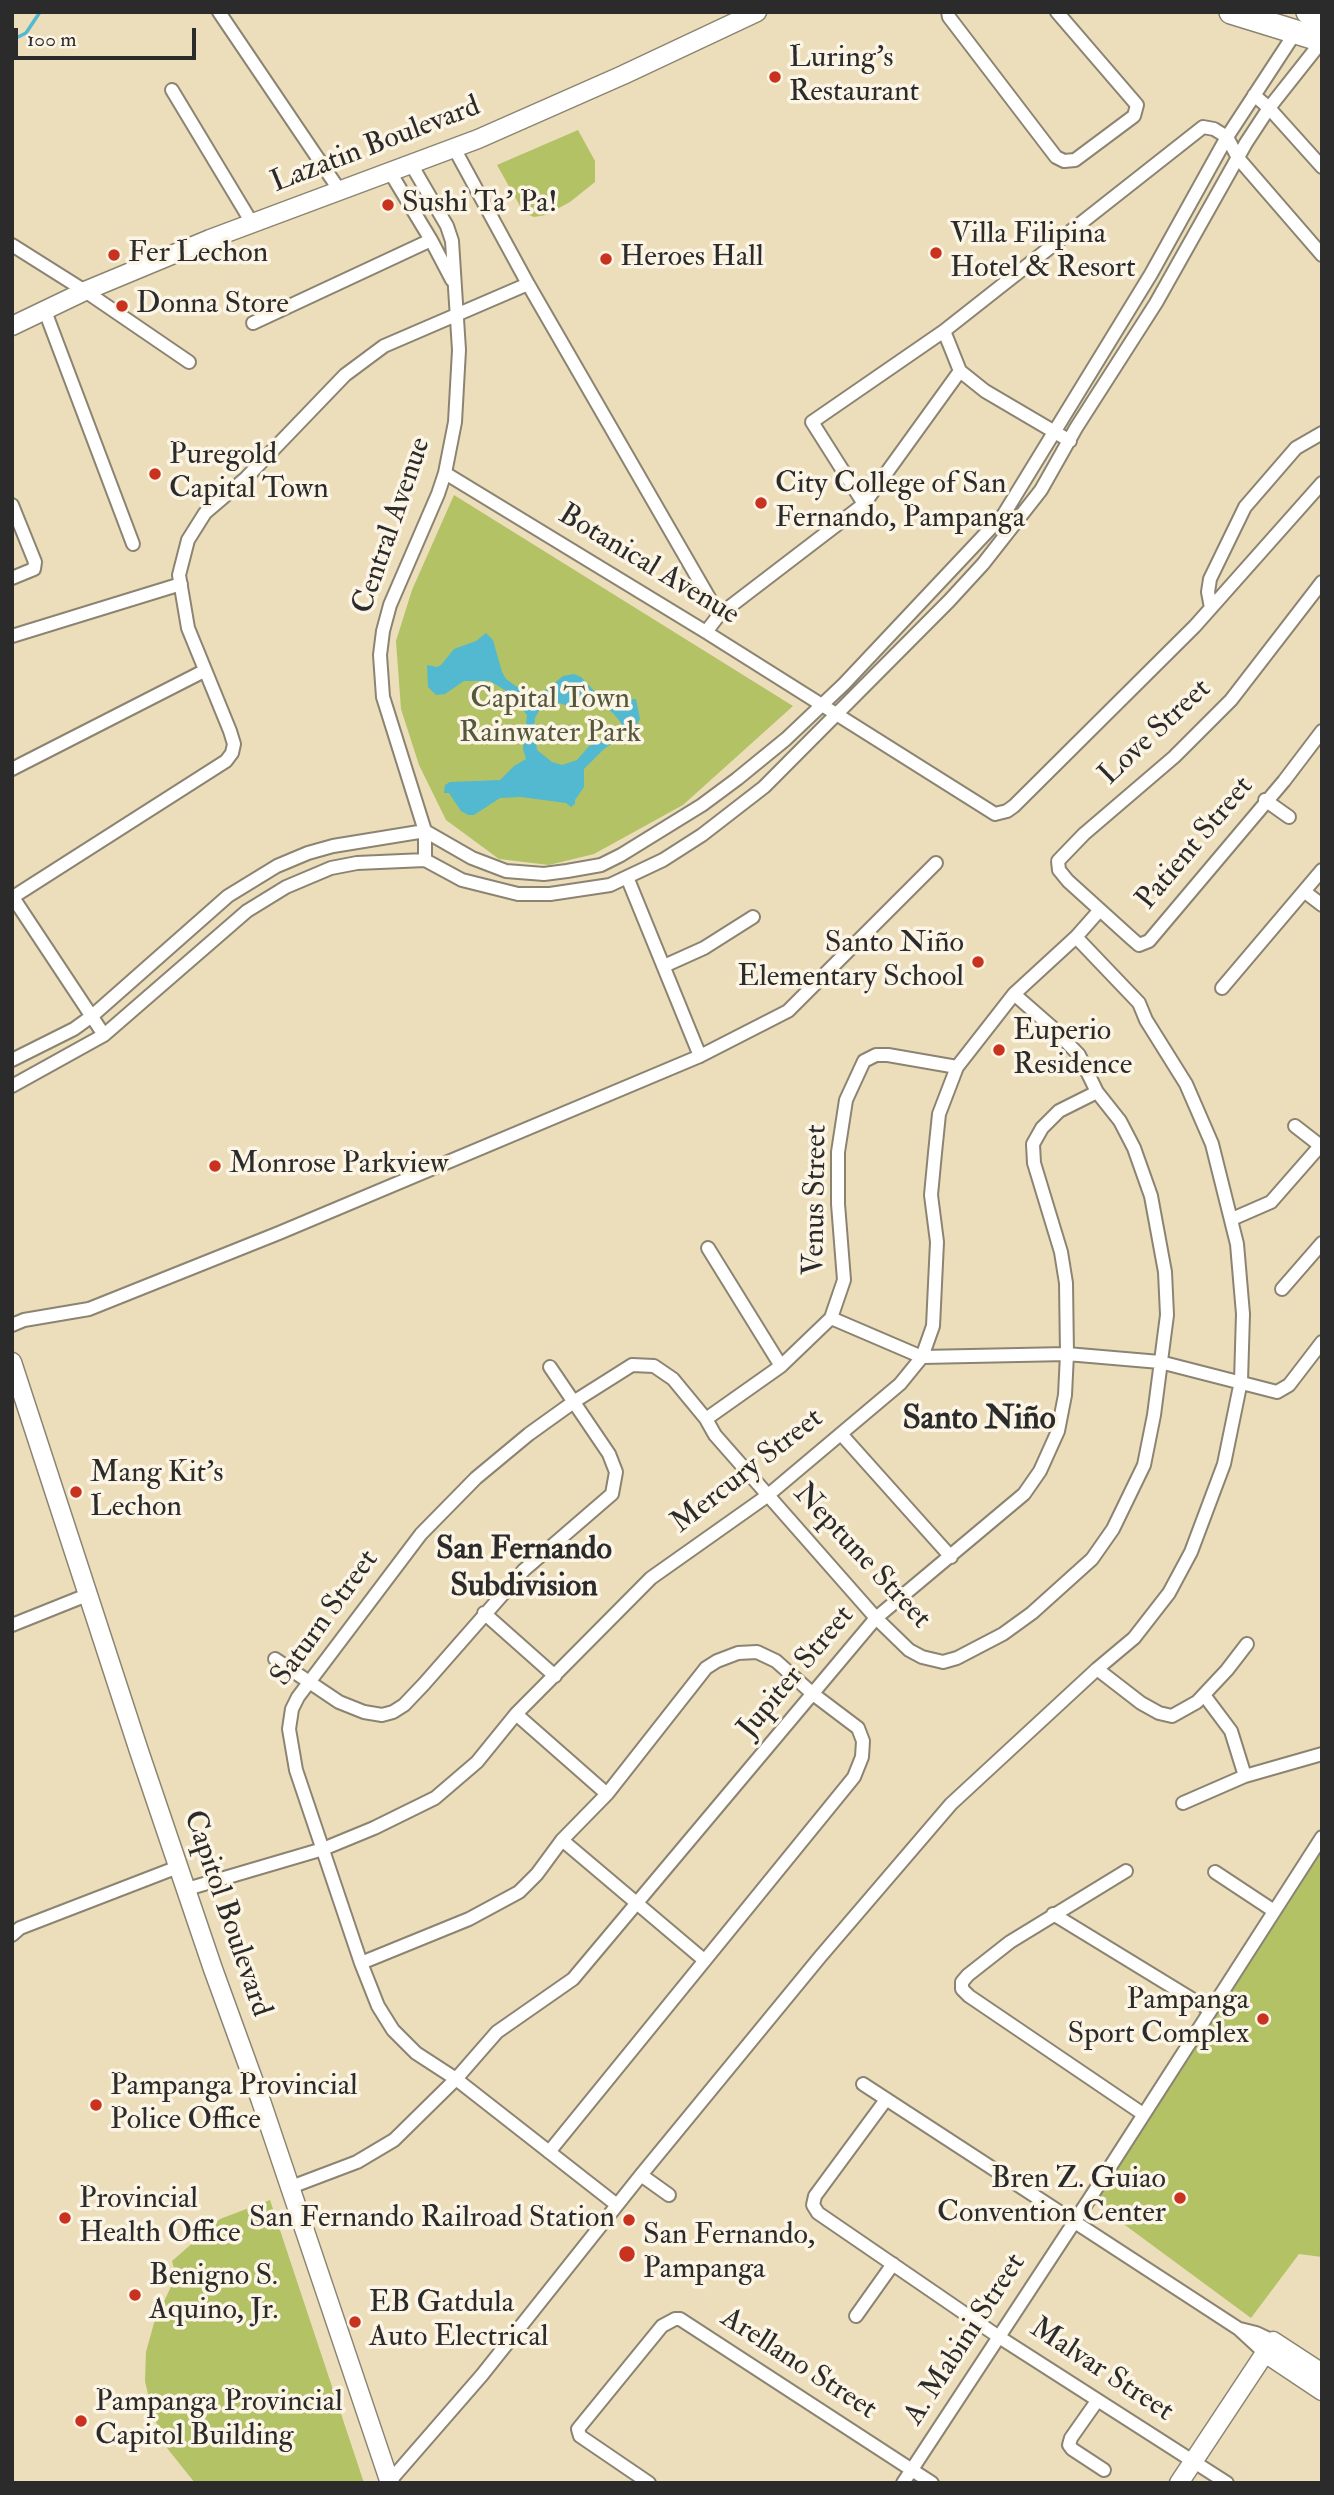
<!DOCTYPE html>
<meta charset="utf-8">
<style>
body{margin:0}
#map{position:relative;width:1334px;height:2495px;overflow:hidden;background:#ecdeba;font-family:"IM FELL Double Pica",serif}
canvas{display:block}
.frame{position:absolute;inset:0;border:14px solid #2b2b2b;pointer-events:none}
.scale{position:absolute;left:14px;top:28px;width:182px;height:32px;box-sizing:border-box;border:4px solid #2b2b2b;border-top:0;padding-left:9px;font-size:21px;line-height:24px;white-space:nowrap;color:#2b2b2b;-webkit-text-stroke:5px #fcf5e5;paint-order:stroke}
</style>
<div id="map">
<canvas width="1334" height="2495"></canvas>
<div class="frame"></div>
<div class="scale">100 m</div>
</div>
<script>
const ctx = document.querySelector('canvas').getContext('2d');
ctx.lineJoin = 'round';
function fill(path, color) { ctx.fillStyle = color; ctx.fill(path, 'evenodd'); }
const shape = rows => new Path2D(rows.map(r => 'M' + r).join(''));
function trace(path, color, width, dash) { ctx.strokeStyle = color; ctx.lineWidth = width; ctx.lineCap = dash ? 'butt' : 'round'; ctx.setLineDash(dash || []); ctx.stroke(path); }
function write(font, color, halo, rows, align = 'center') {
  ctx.font = font + ' "IM FELL Double Pica",serif'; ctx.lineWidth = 7; ctx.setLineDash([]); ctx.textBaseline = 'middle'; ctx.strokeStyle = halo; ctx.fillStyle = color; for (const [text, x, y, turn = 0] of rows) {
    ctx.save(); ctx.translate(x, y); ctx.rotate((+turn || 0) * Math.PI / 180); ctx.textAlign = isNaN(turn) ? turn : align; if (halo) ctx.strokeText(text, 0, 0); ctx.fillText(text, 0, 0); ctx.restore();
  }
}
const green = shape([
 [578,130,595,161,595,182,570,202,546,215,534,217,524,213,497,165],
 [454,495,793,706,683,805,594,854,549,865,499,859,446,820,419,765,401,709,396,641,412,590],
 [1322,1841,1322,2257,1299,2254,1251,2318,1087,2197],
 [270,2200,364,2483,195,2483,163,2443,151,2407,145,2381,146,2352,154,2323,176,2276,172,2261,220,2219]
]);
const water = shape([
 [486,633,493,640,502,672,506,679,527,694,542,693,563,676,574,674,581,677,602,699,629,703,632,699,636,699,640,719,635,727,604,749,584,769,584,787,575,800,575,804,571,807,566,803,521,797,500,798,474,815,468,815,461,811,449,793,444,793,445,785,450,782,500,780,514,766,526,759,523,749,527,715,508,692,490,681,464,681,445,694,436,695,428,687,427,665,437,667,441,665,454,649,476,641],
 [555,702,572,707,597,702,613,713,621,723,621,727,604,740,589,746,577,760,562,765,552,762,537,750,534,728,535,718,543,704]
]);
const stream = shape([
 [12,40,26,33,40,12]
]);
const street = shape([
 [219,12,340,191],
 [948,12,949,17,1056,157,1064,161,1075,160,1134,116,1137,105,1057,12],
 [172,90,252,223],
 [1254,95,1269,108,1322,167],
 [454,148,528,284,719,615],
 [411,164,447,226,452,241,459,350,455,422,445,473,438,494,390,605,383,631,380,655,383,697,425,831,425,860],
 [390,172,431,240,452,280],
 [12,245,85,291,189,362],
 [45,311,133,544],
 [253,323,431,240],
 [944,331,960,371,985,391,1070,441],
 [445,473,706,632,995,814,1007,811,1014,806,1195,626,1322,483],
 [864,504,812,422,944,331,1203,127,1214,129,1227,137,1238,158,1322,255],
 [12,505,35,562,34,569,12,578],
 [1322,582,1231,700,1174,757,1084,834,1058,861,1059,870,1068,881,1131,938,1139,945,1149,941,1284,781,1322,731],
 [1211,608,1208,592,1210,579,1245,507,1296,448,1322,433],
 [706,632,719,615,864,504,960,371],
 [12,636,181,584],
 [12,769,204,671],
 [1265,800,1289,817],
 [425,860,462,880,518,894,550,894,610,885,663,860,702,835,764,787,949,601,983,564,1041,490,1076,428,1156,303,1246,143,1269,108,1322,41],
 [627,877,700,1056],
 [1305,892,1322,905],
 [12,896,104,1035],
 [13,897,226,761,232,753,234,744,230,731,188,628,179,575,188,540,205,513,246,478,345,375,384,346,528,284],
 [664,966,704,948,753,917],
 [1222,988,1322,870],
 [12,1060,74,1029,92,1016,228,896,277,866,308,853,333,846,425,831,472,858,506,871,544,874,567,871,601,865,621,855,702,805,737,779,786,739,844,684,1004,514,1151,274,1227,137,1295,33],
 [12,1086,104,1035,247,911,286,887,331,868,357,863,425,860],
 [1295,1126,1322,1147],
 [1232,1219,1271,1202,1320,1146],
 [708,1248,781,1366],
 [1282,1289,1322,1243],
 [831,1318,922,1357,1067,1354,1160,1362,1277,1392,1289,1385,1322,1342],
 [12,1325,24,1320,89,1309,279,1233,700,1056,788,1011,936,863],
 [706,1419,781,1366,831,1318,844,1280,838,1204,838,1152,846,1100,864,1061,876,1055,888,1055,957,1067],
 [841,1434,951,1557],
 [484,1613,555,1676],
 [12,1625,87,1595],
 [275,1659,339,1702,364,1712,382,1715,393,1712,404,1705,424,1684,524,1570,612,1494,616,1472,609,1454,550,1367],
 [1097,1669,1141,1703,1159,1713,1172,1716,1197,1702,1227,1670,1247,1644],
 [1204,1695,1231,1731,1245,1776],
 [516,1714,607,1794],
 [1183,1803,1245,1776,1322,1754],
 [562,1840,704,1960],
 [1126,1871,1010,1942,968,1975,962,1982,962,1989,969,1996,1143,2114],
 [1215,1872,1274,1911],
 [187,1889,323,1849,374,1828,435,1798,477,1762,516,1714,651,1578,767,1496,900,1384,922,1357,933,1326,937,1242,931,1195,935,1153,939,1114,957,1067,1014,994,1076,937,1099,911],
 [1053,1914,1210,2010],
 [12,1935,20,1928,178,1867],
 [361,1963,469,1919,519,1892,537,1874,562,1840,607,1794,706,1668,717,1661,738,1653,757,1652,776,1661,813,1694,858,1728,863,1741,862,1757,854,1777,549,2152],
 [863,2084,1239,2329,1265,2353],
 [885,2101,815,2196,813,2205,818,2213,999,2337,1227,2483],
 [641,2175,669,2195],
 [291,2187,357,2162,394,2140,456,2079,497,2032,573,1979,876,1618,1024,1494,1040,1471,1058,1431,1065,1395,1067,1354,1066,1283,1061,1252,1034,1163,1033,1144,1042,1128,1059,1111,1097,1092],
 [617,2205,456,2079,416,2053,393,2030,378,2006,361,1963,296,1770,289,1729,292,1709,298,1697,421,1534,476,1478,529,1434,575,1401,632,1365,654,1366,673,1379,706,1419,715,1435,876,1618,909,1650,922,1657,943,1662,957,1658,1003,1634,1032,1613,1092,1559,1113,1529,1144,1465,1154,1415,1167,1315,1165,1272,1151,1196,1134,1148,1120,1121,1097,1092,1079,1055,1054,1029,1014,994],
 [856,2316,893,2264],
 [1240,2329,1256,2333,1273,2341],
 [1097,2401,1071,2438,1069,2445,1072,2449,1104,2470],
 [389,2482,482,2375,641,2175,820,1957,951,1804,1097,1669,1134,1638,1169,1593,1191,1552,1224,1464,1241,1381,1243,1314,1237,1244,1212,1144,1186,1084,1146,1020,1139,1003,1076,937],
 [649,2483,580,2436,578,2429,662,2326,675,2319,680,2319,932,2483],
 [903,2483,1094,2192,1322,1837]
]);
const secondary = shape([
 [12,326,85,291,210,239,478,139,623,75,757,12],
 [12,1362,139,1751,213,1969,261,2101,390,2483],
 [1265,2353,1322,2391],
 [1179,2483,1273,2341,1322,2373]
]);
const highway = shape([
 [1231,12,1322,40],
 [1308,12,1322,16]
]);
const markers = [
 [775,77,7,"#c8321e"],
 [388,205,7,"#c8321e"],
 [936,253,7,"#c8321e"],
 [114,255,7,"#c8321e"],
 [606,259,7,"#c8321e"],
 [122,306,7,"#c8321e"],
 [155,474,7,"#c8321e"],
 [761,503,7,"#c8321e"],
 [978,962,7,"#c8321e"],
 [999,1050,7,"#c8321e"],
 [215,1166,7,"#c8321e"],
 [76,1492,7,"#c8321e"],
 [1263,2019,7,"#c8321e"],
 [96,2105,7,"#c8321e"],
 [1180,2198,7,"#c8321e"],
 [65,2218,7,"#c8321e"],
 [629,2220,7,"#c8321e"],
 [627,2254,9,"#c8321e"],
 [135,2295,7,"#c8321e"],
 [355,2322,7,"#c8321e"],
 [81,2421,7,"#c8321e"]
];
const poiNames = [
 ["Luring's",789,60],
 ["Restaurant",789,94],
 ["Sushi Ta' Pa!",402,205],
 ["Villa Filipina",950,236],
 ["Hotel & Resort",950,270],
 ["Fer Lechon",128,255],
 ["Heroes Hall",620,259],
 ["Donna Store",136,306],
 ["Puregold",169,457],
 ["Capital Town",169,491],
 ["City College of San",775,486],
 ["Fernando, Pampanga",775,520],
 ["Santo Niño",964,945,"right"],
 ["Elementary School",964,979,"right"],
 ["Euperio",1013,1033],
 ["Residence",1013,1067],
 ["Monrose Parkview",229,1166],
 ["Mang Kit's",90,1475],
 ["Lechon",90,1509],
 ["Pampanga",1249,2002,"right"],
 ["Sport Complex",1249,2036,"right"],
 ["Pampanga Provincial",110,2088],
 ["Police Office",110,2122],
 ["Bren Z. Guiao",1166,2181,"right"],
 ["Convention Center",1166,2215,"right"],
 ["Provincial",79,2201],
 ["Health Office",79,2235],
 ["San Fernando Railroad Station",615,2220,"right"],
 ["San Fernando,",643,2237],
 ["Pampanga",643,2271],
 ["Benigno S.",149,2278],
 ["Aquino, Jr.",149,2312],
 ["EB Gatdula",369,2305],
 ["Auto Electrical",369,2339],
 ["Pampanga Provincial",95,2404],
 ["Capitol Building",95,2438]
];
const streetNames = [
 ["Lazatin Boulevard",376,146,-21],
 ["Central Avenue",393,526,-71],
 ["Botanical Avenue",648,566,31],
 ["Love Street",1156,733,-43],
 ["Patient Street",1196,844,-50],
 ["Venus Street",817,1200,-89],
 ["Mercury Street",748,1472,-38],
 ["Neptune Street",861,1557,47],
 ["Saturn Street",326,1619,-54],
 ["Jupiter Street",797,1673,-50],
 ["Capitol Boulevard",226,1914,71],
 ["A. Mabini Street",966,2340,-57],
 ["Arellano Street",798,2365,33],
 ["Malvar Street",1101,2371,33]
];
const parkNames = [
 ["Capital Town",550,701],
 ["Rainwater Park",550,735]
];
const neighbourhoodNames = [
 ["San Fernando",524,1551],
 ["Subdivision",524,1588]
];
const quarterNames = [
 ["Santo Niño",979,1421]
];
fill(green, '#b2c265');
fill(water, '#52b9d0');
trace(stream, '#52b9d0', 3.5);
trace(street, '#8c8472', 16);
trace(secondary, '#8c8472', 21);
trace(highway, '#8c8472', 26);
trace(street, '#fff', 12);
trace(secondary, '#fff', 18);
trace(highway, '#fff', 23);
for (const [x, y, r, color] of markers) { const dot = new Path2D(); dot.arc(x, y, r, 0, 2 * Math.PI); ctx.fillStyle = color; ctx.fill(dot); trace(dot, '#fcf5e5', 2.5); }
write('30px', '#2b2b2b', '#fcf5e5', poiNames, 'left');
write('30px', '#2b2b2b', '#fcf5e5', streetNames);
write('30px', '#54583c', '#fcf5e5', parkNames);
write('bold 32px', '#2b2b2b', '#fcf5e5', neighbourhoodNames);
write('bold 33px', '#2b2b2b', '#fcf5e5', quarterNames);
</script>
